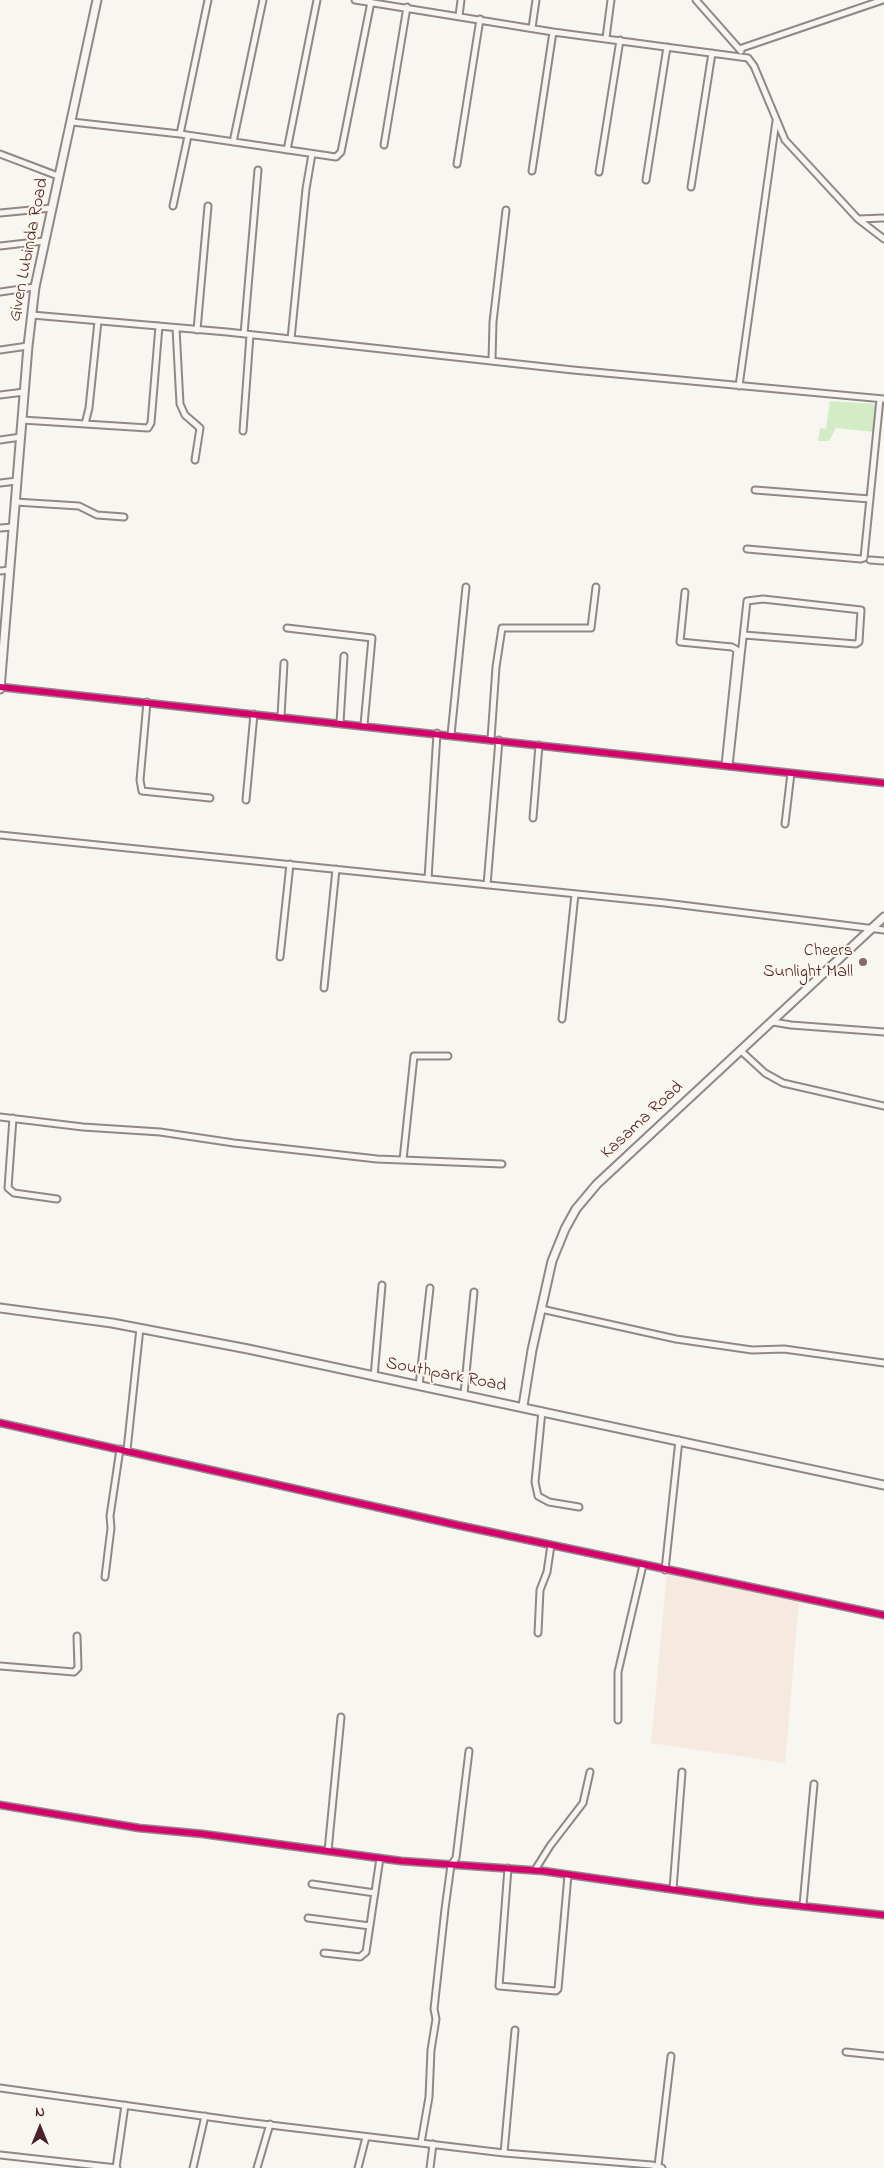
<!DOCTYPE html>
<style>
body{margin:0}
#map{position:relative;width:884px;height:2168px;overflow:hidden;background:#f8f6f0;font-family:"Indie Flower",sans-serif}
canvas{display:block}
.north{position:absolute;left:15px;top:2103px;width:50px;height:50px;-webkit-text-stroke:4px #fbf7ec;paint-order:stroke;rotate:0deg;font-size:14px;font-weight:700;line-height:20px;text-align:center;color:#4a1f2b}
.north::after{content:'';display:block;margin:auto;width:18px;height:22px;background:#4a1f2b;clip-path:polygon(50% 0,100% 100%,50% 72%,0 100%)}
</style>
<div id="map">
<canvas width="884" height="2168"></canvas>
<div class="north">N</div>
</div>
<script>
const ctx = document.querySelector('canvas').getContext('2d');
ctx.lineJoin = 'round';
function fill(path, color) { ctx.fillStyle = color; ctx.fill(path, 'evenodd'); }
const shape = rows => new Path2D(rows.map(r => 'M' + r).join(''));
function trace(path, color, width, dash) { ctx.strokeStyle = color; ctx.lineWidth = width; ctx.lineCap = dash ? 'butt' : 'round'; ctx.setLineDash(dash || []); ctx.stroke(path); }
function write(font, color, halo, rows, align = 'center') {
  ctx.font = font + ' "Indie Flower",sans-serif'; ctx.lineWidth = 4; ctx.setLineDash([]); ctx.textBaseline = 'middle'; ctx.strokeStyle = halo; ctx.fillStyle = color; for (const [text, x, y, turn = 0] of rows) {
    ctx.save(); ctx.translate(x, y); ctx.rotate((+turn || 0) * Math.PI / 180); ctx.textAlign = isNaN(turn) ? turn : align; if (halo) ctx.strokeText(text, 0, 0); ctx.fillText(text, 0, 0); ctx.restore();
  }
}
const built = shape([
 [667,1571,799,1601,785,1763,651,1743]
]);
const green = shape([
 [830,401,876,404,874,432,836,428,829,441,818,441,820,428,826,429]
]);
const street = shape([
 [355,0,553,32,748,58,754,66,785,140,858,219,884,239],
 [696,0,741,51],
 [459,16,461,0],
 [532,28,536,0],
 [606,38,611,0],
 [739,49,883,0],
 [72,122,180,134,336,157,341,152,371,2],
 [180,134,208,0],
 [233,142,263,0],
 [384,145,407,7],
 [287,150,317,0],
 [0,154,58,176],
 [457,164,480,19],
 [532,171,553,32],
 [599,172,620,40],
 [646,180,667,47],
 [691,187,712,53],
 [173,206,188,136],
 [0,213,52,208],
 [858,219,884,218],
 [0,246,44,241],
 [0,292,35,287],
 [32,315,227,332,573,370,884,399],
 [176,328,180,404,185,415,200,428,195,460],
 [197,330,208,206],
 [244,334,258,170],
 [291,339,306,189,312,154],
 [0,350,28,346],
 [492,360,493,322,506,210],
 [739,386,776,121],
 [0,395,24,392],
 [22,420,148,428,151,423,159,326],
 [85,424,89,408,98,321],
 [243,431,250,335],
 [0,440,21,437],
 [0,483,17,481],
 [755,490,870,499],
 [15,502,79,506,97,515,124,517],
 [0,528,13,527],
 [747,549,861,559,864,558,880,399],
 [870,560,884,561],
 [0,571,9,570],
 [685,592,680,642,732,647,737,650,725,765],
 [287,628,372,638,364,725],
 [0,687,884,783],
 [147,702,140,780,142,791,210,798],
 [281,716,284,663],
 [340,723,344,656],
 [451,735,466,587],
 [491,739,496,667,502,628,591,628,596,587],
 [729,766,747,601,763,599,861,610,859,642,856,644,744,635],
 [246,800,254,714],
 [533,818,539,745],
 [785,824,791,773],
 [0,835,665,903,884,930],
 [428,879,437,733],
 [487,885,499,740],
 [280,957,290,864],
 [324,988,336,869],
 [562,1019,575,894],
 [773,1022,791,1025,884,1032],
 [740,1050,765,1073,783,1083,884,1106],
 [0,1117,83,1127,160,1132,234,1143,377,1159,502,1164],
 [13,1118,8,1188,14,1193,57,1199],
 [403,1160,414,1056,448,1056],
 [541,1309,676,1339,752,1350,784,1349,884,1363],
 [374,1377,382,1285],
 [419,1386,430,1288],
 [464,1394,474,1292],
 [542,1411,535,1482,538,1496,549,1502,579,1507],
 [0,1423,457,1525,884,1615],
 [127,1450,140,1328],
 [665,1570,679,1440],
 [105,1577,111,1528,110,1516,120,1449],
 [538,1633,540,1590,547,1572,551,1545],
 [0,1666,74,1672,78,1668,77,1636],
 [618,1720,618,1672,643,1565],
 [0,1805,139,1828,203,1834,401,1861,543,1871,754,1901,884,1915],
 [328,1851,341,1717],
 [508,1868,499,1986,556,1991,558,1989,568,1875],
 [535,1870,550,1846,583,1803,590,1772],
 [312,1884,375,1893],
 [673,1889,682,1772],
 [803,1905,814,1784],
 [308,1918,370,1926],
 [324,1953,360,1957,366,1952,380,1858],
 [846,2052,884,2056],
 [0,2088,245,2122,504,2153,652,2165,662,2168],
 [421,2143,429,2097,431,2050,436,2019,434,2009,445,1909,451,1865,456,1858,469,1751],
 [504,2153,515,2030],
 [0,2155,117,2168],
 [658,2166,671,2056],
 [116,2168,125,2105],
 [193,2168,205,2116],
 [257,2168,270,2124],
 [358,2168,366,2137],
 [430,2168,433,2144]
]);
const secondary = shape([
 [0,689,28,346,35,287,97,0],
 [0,1308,112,1323,248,1349,884,1485],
 [523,1406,532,1350,552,1261,565,1229,576,1209,597,1184,884,917]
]);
const cycleway = shape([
 [0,687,884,783],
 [0,1423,457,1525,884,1615],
 [0,1805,139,1828,203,1834,401,1861,543,1871,754,1901,884,1915]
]);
const markers = [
 [863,962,5,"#876a70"]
];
const streetNames = [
 ["Given Lubinda Road",30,250,-79],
 ["Kasama Road",643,1121,-43],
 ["Southpark Road",446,1376,11]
];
const poiNames = [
 ["Cheers",853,952],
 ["Sunlight Mall",853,973]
];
fill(built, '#f6eae0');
fill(green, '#d3ecc5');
trace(street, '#918787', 9);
trace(secondary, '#918787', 11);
trace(street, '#f6f5f1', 5);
trace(secondary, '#f6f5f1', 7);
trace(cycleway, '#d6006c', 6);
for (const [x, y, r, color] of markers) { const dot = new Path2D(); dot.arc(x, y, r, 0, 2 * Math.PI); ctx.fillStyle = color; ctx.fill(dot); trace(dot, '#fbf7ec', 2); }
write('18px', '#4a1f2b', '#fbf7ec', streetNames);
write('18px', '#4a1f2b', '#fbf7ec', poiNames, 'right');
</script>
